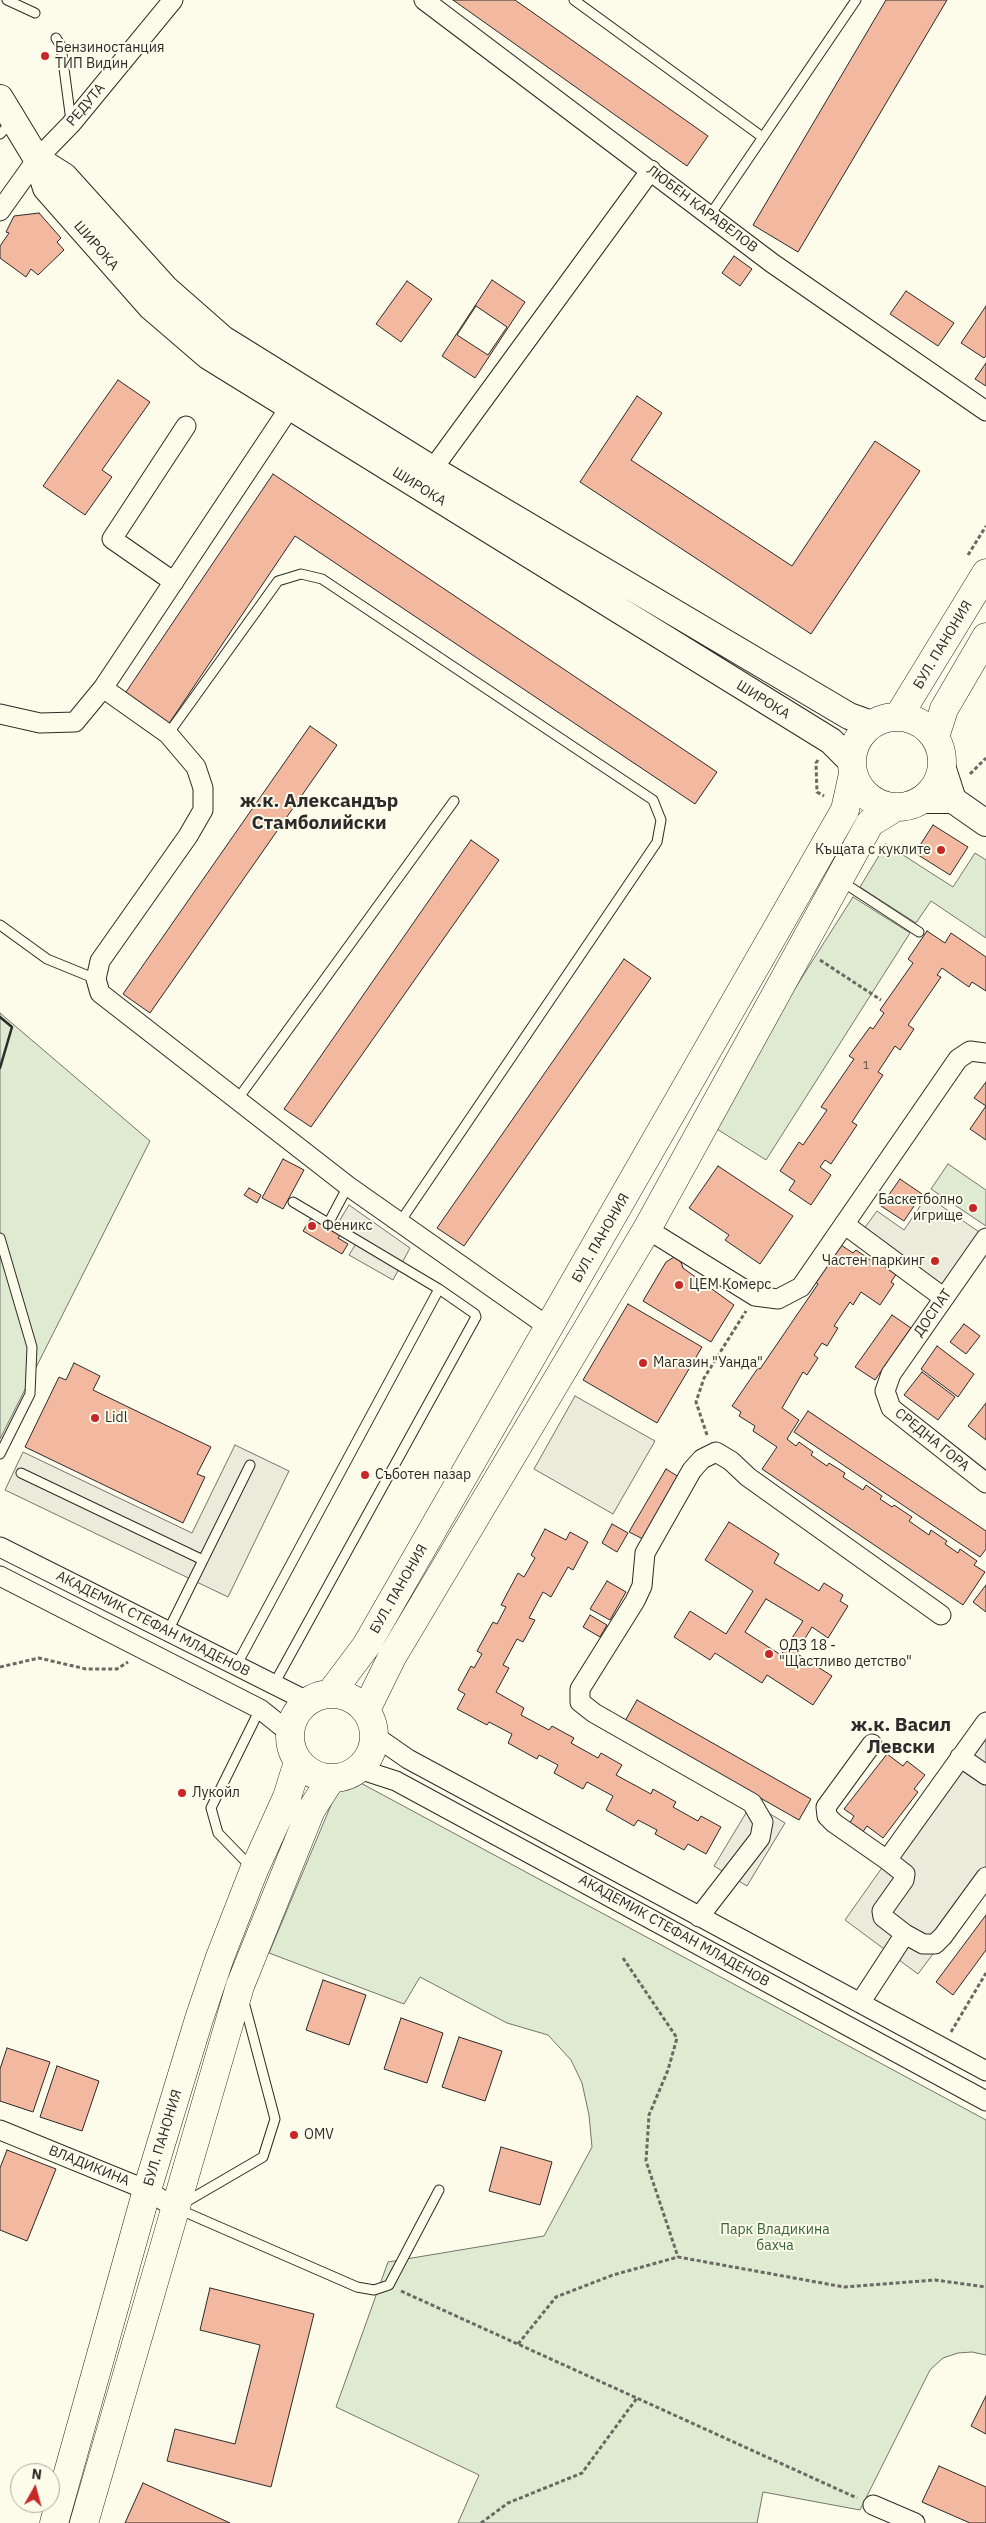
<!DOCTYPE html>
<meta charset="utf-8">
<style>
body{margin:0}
#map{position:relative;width:986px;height:2523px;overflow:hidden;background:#fdfbea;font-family:"IBM Plex Sans",sans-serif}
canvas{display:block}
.north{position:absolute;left:10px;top:2463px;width:50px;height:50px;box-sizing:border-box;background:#fdfbea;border:1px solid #a9a89e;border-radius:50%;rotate:7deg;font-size:14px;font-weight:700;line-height:20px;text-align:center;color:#2b2b2b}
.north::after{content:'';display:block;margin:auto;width:18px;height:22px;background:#c62828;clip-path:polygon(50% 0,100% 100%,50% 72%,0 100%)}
</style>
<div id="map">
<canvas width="986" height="2523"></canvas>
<div class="north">N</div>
</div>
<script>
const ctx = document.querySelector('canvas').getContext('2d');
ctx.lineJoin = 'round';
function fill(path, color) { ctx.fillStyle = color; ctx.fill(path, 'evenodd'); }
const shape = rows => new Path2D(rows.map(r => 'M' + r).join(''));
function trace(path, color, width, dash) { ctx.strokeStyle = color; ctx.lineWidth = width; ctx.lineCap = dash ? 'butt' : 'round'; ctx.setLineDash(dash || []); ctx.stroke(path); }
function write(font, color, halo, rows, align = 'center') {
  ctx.font = font + ' "IBM Plex Sans",sans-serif'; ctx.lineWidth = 4; ctx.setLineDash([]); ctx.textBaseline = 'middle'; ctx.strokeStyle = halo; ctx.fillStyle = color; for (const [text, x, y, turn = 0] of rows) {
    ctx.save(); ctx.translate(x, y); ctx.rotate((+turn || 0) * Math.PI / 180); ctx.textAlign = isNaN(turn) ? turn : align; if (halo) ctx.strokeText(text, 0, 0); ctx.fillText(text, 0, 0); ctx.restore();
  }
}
const green = shape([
 [886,844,953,887,975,853,986,860,986,938,931,901,916,923,860,887,886,844],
 [853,897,910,933,766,1160,709,1124,853,897],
 [0,1013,150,1141,0,1439,0,1013],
 [948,1164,986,1190,986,1226,931,1189,948,1164],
 [357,1781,986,2120,986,2355,972,2352,958,2353,943,2358,930,2370,860,2510,763,2492,757,2523,458,2523,479,2475,336,2407,388,2262,544,2236,592,2147,589,2115,582,2083,571,2060,548,2035,507,2023,420,1977,404,2004,269,1953,339,1786,357,1781]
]);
const parking = shape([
 [927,1196,982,1234,944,1287,863,1230,877,1211,904,1230,927,1196],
 [349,1205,410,1248,393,1280,349,1255,360,1237,338,1223,349,1205],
 [575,1396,655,1441,613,1514,534,1469,575,1396],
 [235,1445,289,1471,228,1597,5,1490,23,1452,192,1533,235,1445],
 [976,1735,986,1742,986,1883,918,1974,845,1920,976,1735],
 [752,1803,785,1823,747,1886,714,1866,752,1803]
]);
const building = shape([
 [453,0,515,0,708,136,687,166,453,0],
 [886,0,947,0,798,252,753,225,886,0],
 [39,213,61,238,57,242,64,250,38,275,31,269,26,277,0,258,0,246,9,233,6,232,14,216,39,213],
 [734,256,752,269,740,286,722,273,734,256],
 [492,280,525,302,475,378,442,356,492,280],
 [407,281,432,299,401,342,376,324,407,281],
 [906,291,954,323,938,346,890,314,906,291],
 [476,306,507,327,488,355,457,335,476,306],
 [986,306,986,356,984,358,961,343,986,306],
 [986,363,986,386,975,379,986,363],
 [118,380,150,402,102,470,112,477,85,515,43,486,118,380],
 [637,396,662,413,631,460,792,566,875,441,920,471,811,634,580,482,637,396],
 [273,474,717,772,695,804,295,536,168,725,124,695,273,474],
 [310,726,337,745,150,1013,123,994,310,726],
 [933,825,968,847,950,875,915,853,933,825],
 [471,840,499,860,311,1127,284,1109,471,840],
 [927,931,945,943,951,933,986,957,986,991,972,982,969,987,942,968,937,975,941,977,908,1025,914,1029,900,1050,895,1046,878,1072,883,1075,852,1122,857,1125,831,1164,825,1160,820,1167,831,1175,811,1205,789,1190,795,1181,780,1171,799,1142,803,1145,827,1110,821,1107,854,1059,849,1056,870,1027,873,1029,884,1013,880,1010,913,963,908,959,927,931],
 [624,959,651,978,464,1246,437,1228,624,959],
 [986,1082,986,1140,970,1129,986,1106,974,1098,986,1082],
 [283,1159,304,1170,283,1209,262,1198,283,1159],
 [718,1166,793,1216,760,1264,725,1240,729,1235,689,1208,718,1166],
 [900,1179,922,1194,904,1221,881,1206,900,1179],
 [249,1188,261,1195,257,1203,244,1195,249,1188],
 [311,1218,340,1235,338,1238,348,1244,342,1254,303,1231,311,1218],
 [841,1245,853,1253,856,1250,872,1261,874,1258,897,1273,891,1282,894,1284,880,1305,861,1292,853,1305,850,1302,834,1326,838,1328,827,1346,822,1343,814,1355,818,1358,807,1375,803,1372,782,1408,799,1420,787,1439,796,1446,799,1442,813,1452,811,1455,827,1466,829,1463,845,1473,843,1477,863,1490,866,1485,882,1496,880,1499,892,1507,894,1505,912,1517,909,1521,929,1535,931,1530,947,1541,945,1544,958,1553,960,1549,977,1561,974,1565,985,1572,963,1605,762,1469,777,1447,753,1431,755,1426,739,1416,741,1412,732,1406,758,1368,760,1369,818,1284,815,1282,841,1245],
 [674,1257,681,1262,683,1268,734,1305,711,1342,643,1301,666,1262,674,1257],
 [628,1304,702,1347,657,1423,583,1380,628,1304],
 [892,1315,911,1328,875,1380,855,1367,892,1315],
 [964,1324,980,1336,966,1354,950,1342,964,1324],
 [937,1346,974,1374,958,1397,921,1369,937,1346],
 [74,1363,100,1376,93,1390,211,1447,197,1474,205,1477,183,1523,25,1447,59,1377,66,1380,74,1363],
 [922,1372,955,1397,938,1420,904,1395,922,1372],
 [986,1403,986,1440,968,1426,986,1403],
 [808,1411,986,1531,986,1549,980,1557,794,1432,808,1411],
 [666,1469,679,1477,643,1539,629,1532,666,1469],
 [729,1522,779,1554,774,1563,819,1591,824,1583,843,1595,840,1601,848,1606,828,1638,812,1627,796,1653,832,1676,813,1705,767,1675,762,1683,715,1653,710,1660,674,1637,690,1611,726,1634,753,1591,705,1560,729,1522],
 [766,1599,803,1621,781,1655,745,1632,766,1599],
 [612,1524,628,1533,617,1552,602,1543,612,1524],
 [545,1529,566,1540,570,1532,588,1542,573,1570,568,1567,551,1597,543,1592,529,1618,535,1620,523,1642,517,1639,503,1665,509,1668,496,1692,524,1708,521,1715,549,1730,552,1726,574,1738,571,1743,598,1758,601,1753,622,1765,616,1775,651,1794,653,1789,676,1802,673,1807,698,1821,701,1816,721,1827,706,1854,688,1844,684,1850,655,1834,657,1830,638,1820,634,1826,606,1810,613,1796,587,1782,583,1789,554,1773,558,1765,539,1755,537,1759,508,1743,512,1734,489,1722,487,1725,457,1709,465,1694,458,1690,471,1666,474,1668,482,1654,477,1651,493,1622,497,1624,506,1607,501,1605,518,1573,524,1577,535,1558,531,1555,545,1529],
 [607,1581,626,1592,610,1620,590,1609,607,1581],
 [986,1585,986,1612,973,1602,986,1585],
 [590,1615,607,1625,600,1637,583,1627,590,1615],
 [637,1700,811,1799,799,1820,625,1721,637,1700],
 [887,1754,903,1766,907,1761,925,1775,914,1789,918,1792,883,1838,867,1826,862,1833,849,1824,854,1816,844,1809,887,1754],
 [986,1915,986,1950,953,1995,936,1982,986,1915],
 [323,1980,366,1995,349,2045,306,2030,323,1980],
 [401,2018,443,2033,427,2083,384,2069,401,2018],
 [459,2037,502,2051,485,2101,442,2087,459,2037],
 [7,2048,50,2062,33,2112,0,2101,0,2069,7,2048],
 [57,2066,99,2081,82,2131,40,2117,57,2066],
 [501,2147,552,2162,540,2205,489,2191,501,2147],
 [7,2150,56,2169,27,2241,0,2230,0,2168,7,2150],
 [210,2288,314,2314,271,2487,167,2461,175,2429,235,2444,260,2345,200,2330,210,2288],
 [986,2396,986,2434,971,2426,986,2396],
 [939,2466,986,2487,986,2523,970,2523,922,2502,939,2466],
 [143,2483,230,2523,125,2523,143,2483]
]);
const path = shape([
 [968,555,986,526],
 [818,760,816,763,817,792,824,796],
 [970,774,986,758],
 [820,960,881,1000],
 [707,1435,696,1402,704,1378,746,1311],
 [0,1667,39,1658,86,1669,117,1669,128,1662],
 [623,1958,677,2038,668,2070,649,2115,646,2161,678,2257],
 [951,2032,986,1973],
 [401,2291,857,2498],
 [518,2344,556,2297,613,2275,678,2257,844,2287,935,2280,986,2287],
 [481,2523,508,2503,582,2473,637,2398]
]);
const lane = shape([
 [7,0,35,13],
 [574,0,761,136],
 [56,38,61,46,71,121],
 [0,134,12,122],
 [710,215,856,0],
 [168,734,278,581,301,574,322,579,653,800,661,820,657,842,400,1222],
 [841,881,919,932],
 [0,925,47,959,96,979],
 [237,1100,454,801],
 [329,1222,348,1186],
 [0,1238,32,1347,30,1394,0,1454],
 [21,1473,203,1560],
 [168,1631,250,1465],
 [236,1666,439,1289],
 [273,1686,476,1317,475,1314,439,1289,293,1202],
 [252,1868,218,1833,211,1808,260,1709],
 [184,2203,263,2157,275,2119,244,2002],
 [178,2209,357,2287,374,2290,389,2285,439,2190]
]);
const street = shape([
 [424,0,772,263,986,411],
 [0,211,37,159,71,124,173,0],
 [426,478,651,170],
 [174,582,112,539,186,426],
 [103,688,168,734,196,767,203,788,203,810,188,836,100,961,96,979,100,993,348,1186,550,1328],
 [0,714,40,723,75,722,103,688,290,407],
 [844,1224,944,1298],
 [647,1229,755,1296,778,1299,801,1287,958,1059,970,1051,986,1053],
 [986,1238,891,1374,885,1391,891,1408,986,1483],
 [0,1547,307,1701],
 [0,1576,260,1709,290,1733],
 [375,1736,408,1759,986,2071],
 [872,1744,826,1807,827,1816,834,1823,887,1860],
 [960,1757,986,1775],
 [359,1769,396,1781,986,2101],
 [699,1917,760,1838,763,1822,752,1803,594,1713,580,1702,580,1689,635,1601,642,1586,645,1553,692,1470,702,1459,716,1452,731,1461,748,1477,941,1615],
 [905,1934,923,1944,935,1944,943,1936,986,1877],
 [860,2003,905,1934,883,1917,882,1911,904,1880,905,1874,887,1860,986,1722],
 [0,2130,147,2190,175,2208],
 [873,2505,915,2523]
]);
const secondary = shape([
 [0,98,37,159,46,188,151,307,208,356,831,741,851,761],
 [37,159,64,176,165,288,223,339,432,469,849,716,871,724],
 [942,766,953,800],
 [922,800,953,800,986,823]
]);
const primary = shape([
 '852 762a45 45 0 1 1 90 0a45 45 0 1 1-90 0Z',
 [898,717,986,573],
 [935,737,944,709,986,637],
 [330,1694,366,1646,845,810,853,774],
 '290 1736a42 42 0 1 1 84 0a42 42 0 1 1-84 0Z',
 [366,1710,392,1657,647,1229,870,823,896,807],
 [54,2523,147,2190,199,2019,220,1957,254,1870,287,1797,298,1762],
 [84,2523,240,1986,311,1810,331,1779]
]);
const wall = shape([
 [0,1017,12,1027,0,1068]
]);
const markers = [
 [45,56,5,"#c62828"],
 [941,850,5,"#c62828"],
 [973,1208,5,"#c62828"],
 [312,1226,5,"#c62828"],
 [935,1261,5,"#c62828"],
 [679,1285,5,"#c62828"],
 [643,1363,5,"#c62828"],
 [95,1418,5,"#c62828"],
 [365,1475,5,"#c62828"],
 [769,1654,5,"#c62828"],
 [182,1793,5,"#c62828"],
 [294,2135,5,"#c62828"]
];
const numberNames = [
 ["1",866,1066]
];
const poiNames = [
 ["Бензиностанция",55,48],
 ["ТИП Видин",55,64],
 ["Къщата с куклите",931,850,"right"],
 ["Баскетболно",963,1200,"right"],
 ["игрище",963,1216,"right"],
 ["Феникс",322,1226],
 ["Частен паркинг",925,1261,"right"],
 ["ЦЕМ Комерс",689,1285],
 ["Магазин \"Уанда\"",653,1363],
 ["Lidl",105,1418],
 ["Съботен пазар",375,1475],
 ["ОДЗ 18 -",779,1646],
 ["\"Щастливо детство\"",779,1662],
 ["Лукойл",192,1793],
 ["OMV",304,2135]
];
const streetNames = [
 ["РЕДУТА",86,105,-50],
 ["ЛЮБЕН КАРАВЕЛОВ",702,209,37],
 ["ШИРОКА",96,246,49],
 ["ШИРОКА",419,487,32],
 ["БУЛ. ПАНОНИЯ",943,645,-59],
 ["ШИРОКА",763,700,32],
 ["БУЛ. ПАНОНИЯ",601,1238,-60],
 ["ДОСПАТ",933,1313,-55],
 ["СРЕДНА ГОРА",932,1440,39],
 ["БУЛ. ПАНОНИЯ",399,1589,-60],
 ["АКАДЕМИК СТЕФАН МЛАДЕНОВ",153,1624,27],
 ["АКАДЕМИК СТЕФАН МЛАДЕНОВ",674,1931,29],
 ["БУЛ. ПАНОНИЯ",163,2138,-73],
 ["ВЛАДИКИНА",89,2166,22]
];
const parkNames = [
 ["Парк Владикина",775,2230],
 ["бахча",775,2246]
];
const districtNames = [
 ["ж.к. Александър",319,802],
 ["Стамболийски",319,824],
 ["ж.к. Васил",901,1726],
 ["Левски",901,1748]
];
fill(green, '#deebd1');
trace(green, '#74746e', 1);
fill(parking, '#eceadb');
trace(parking, '#74746e', 1);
fill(building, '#f2b8a0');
trace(building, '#2b2b2b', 1);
trace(lane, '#2b2b2b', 11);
trace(street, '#2b2b2b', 21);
trace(secondary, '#2b2b2b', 28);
trace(primary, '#2b2b2b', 29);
trace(path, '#6a6964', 3, [4, 2.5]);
trace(lane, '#fdfbea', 9);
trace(street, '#fdfbea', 19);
trace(secondary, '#fdfbea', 26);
trace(primary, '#fdfbea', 28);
trace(wall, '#2b2b2b', 2.5);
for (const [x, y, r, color] of markers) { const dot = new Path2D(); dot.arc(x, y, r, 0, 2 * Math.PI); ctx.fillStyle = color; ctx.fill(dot); trace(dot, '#fdfbea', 2); }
write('11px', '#5d4e48', null, numberNames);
write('14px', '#2b2b2b', '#fdfbea', poiNames, 'left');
write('14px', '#2b2b2b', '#fdfbea', streetNames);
write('14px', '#34623c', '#fdfbea', parkNames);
write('bold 19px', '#2b2b2b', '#fdfbea', districtNames);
</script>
